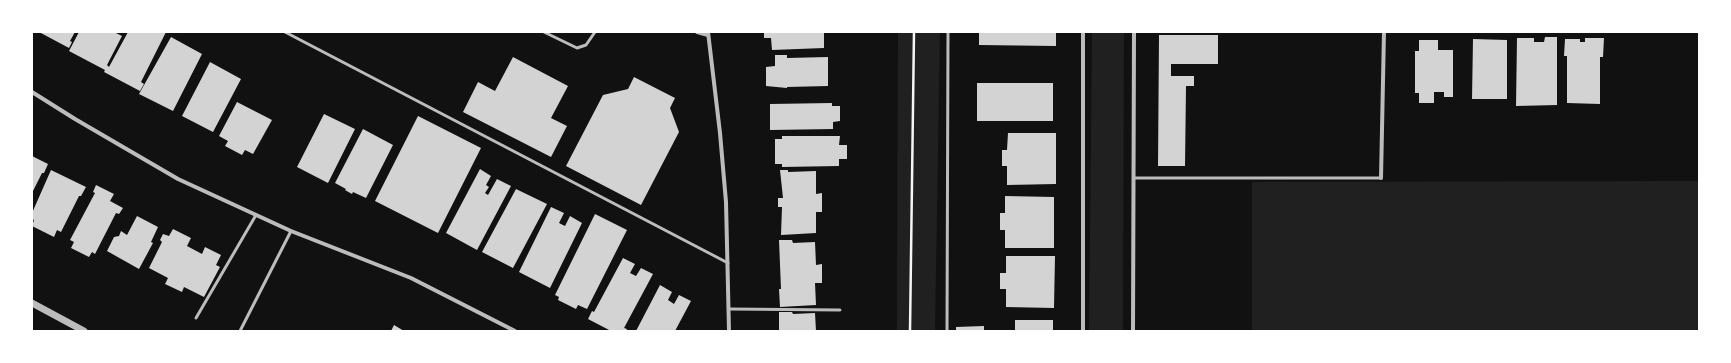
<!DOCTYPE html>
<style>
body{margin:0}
#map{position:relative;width:1731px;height:363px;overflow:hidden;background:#111;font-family:Poppins,sans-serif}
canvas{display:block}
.frame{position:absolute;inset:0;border:33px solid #fff;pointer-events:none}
</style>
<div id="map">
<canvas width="1731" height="363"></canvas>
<div class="frame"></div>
</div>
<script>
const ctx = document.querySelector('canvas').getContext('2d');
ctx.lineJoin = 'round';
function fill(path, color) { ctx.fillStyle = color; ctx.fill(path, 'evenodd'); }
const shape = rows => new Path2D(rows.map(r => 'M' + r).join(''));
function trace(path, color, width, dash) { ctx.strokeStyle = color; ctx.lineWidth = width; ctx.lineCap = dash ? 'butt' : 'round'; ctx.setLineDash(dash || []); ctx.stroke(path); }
const green = shape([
 [898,32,940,32,935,331,897,331],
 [1092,32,1124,32,1123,331,1089,331,1089,329],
 [1699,181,1699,331,1252,331,1252,182]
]);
const building = shape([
 [39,32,75,32,70,41,72,42,69,48],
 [79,32,114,32,122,36,107,65,109,67,128,32,166,32,141,82,144,84,140,91,104,72,105,70,69,51],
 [764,32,824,32,824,48,772,50,771,38,764,38],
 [979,32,1056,32,1056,46,979,45],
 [1159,35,1218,35,1218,64,1171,64,1171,76,1194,76,1194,86,1186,86,1185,166,1158,166],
 [171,37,202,54,173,111,139,94],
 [1545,37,1557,37,1557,105,1516,106,1517,38,1534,38,1534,42,1544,42],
 [1585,38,1604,38,1603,57,1600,57,1600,104,1567,103,1567,56,1564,56,1565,39,1580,39,1580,42,1585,42],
 [1473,39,1507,40,1507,99,1472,99],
 [1419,40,1438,40,1438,50,1453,50,1453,97,1444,97,1444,92,1434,92,1434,103,1419,103,1419,93,1415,93,1415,51,1419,51],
 [775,55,787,55,787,58,828,57,828,86,787,87,787,88,766,86,766,67,775,66],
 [513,57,568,86,551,118,567,126,551,157,463,112,478,82,495,91],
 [210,62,241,79,213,132,182,116],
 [634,77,675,98,670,108,679,132,641,205,566,166,603,95,628,89],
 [977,83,1053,83,1053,121,977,121],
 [237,102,272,120,253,154,245,150,242,155,225,146,228,141,219,136],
 [832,103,832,106,840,106,840,121,833,122,833,129,770,130,770,104],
 [324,114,355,129,328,183,297,167],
 [418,116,481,148,438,233,375,201],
 [363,129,393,145,366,198,353,192,352,194,345,190,346,189,335,183],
 [1008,133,1056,133,1056,184,1007,185,1007,166,1002,166,1002,150,1007,150],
 [782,136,840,136,839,145,847,145,847,159,839,159,839,166,782,167,782,164,775,164,775,139,782,139],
 [32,156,48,164,44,173,42,173,32,193],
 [480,169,491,176,486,185,489,187,485,193,488,195,497,179,511,186,477,250,446,233],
 [51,170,86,187,81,196,79,196,61,232,57,230,54,237,32,226,34,220,32,219,32,213],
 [780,170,788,170,788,172,816,171,816,194,822,193,822,212,816,212,816,233,781,235,782,207,778,207,778,198,783,198],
 [96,185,114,194,110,201,123,208,119,214,116,213,95,254,92,252,89,257,71,248,74,242,70,240,95,193,93,192],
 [516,189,547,204,513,268,482,252],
 [1005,196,1054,197,1054,248,1005,248,1005,230,1000,230,1000,213,1005,213],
 [551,207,564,213,559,223,565,226,570,216,582,223,550,288,519,272],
 [595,214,627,230,587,309,578,305,576,309,558,300,559,297,555,295],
 [137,216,158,227,151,242,153,243,139,269,107,251,114,237,119,236,121,231,127,235],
 [173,229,191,238,187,246,202,254,205,247,221,255,216,265,220,267,204,297,184,287,182,292,165,284,168,278,149,268,162,242,160,240,163,234,169,236],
 [779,240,792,240,793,243,815,242,816,265,822,264,822,283,815,283,816,305,780,307,779,289,781,289],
 [1006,256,1055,256,1054,308,1006,307,1006,289,1000,289,1000,273,1006,273],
 [623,258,635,264,630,273,636,276,641,268,653,274,624,328,627,329,626,331,611,331,588,319,592,311,594,312],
 [660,285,672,292,668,300,674,304,679,295,691,301,675,331,636,331],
 [779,312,792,312,793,314,815,313,816,331,781,331,779,330],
 [1015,320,1053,320,1053,331,1015,331],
 [394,325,404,331,391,331],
 [984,326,984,331,956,331,956,327]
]);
const path = shape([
 [910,331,914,32]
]);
const service = shape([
 [285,32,728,263],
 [544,32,577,48,586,45,595,32],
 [1134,178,1381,178],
 [729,309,840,310],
 [196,318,256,215],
 [240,331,291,231],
 [947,331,948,32]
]);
const minor = shape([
 [697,32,708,35],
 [708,32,720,133,726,202,729,331],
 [1083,32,1083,331],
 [32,92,75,119,178,179,291,231,411,278,515,331],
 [1381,178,1384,32],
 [1133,331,1134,32]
]);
const tertiary = shape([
 [32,303,84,331]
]);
fill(green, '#202020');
fill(building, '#d3d3d3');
trace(path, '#f5f5f5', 2.5);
trace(service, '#bcbcbc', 3);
trace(minor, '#bcbcbc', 4);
trace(tertiary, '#bcbcbc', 7);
</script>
